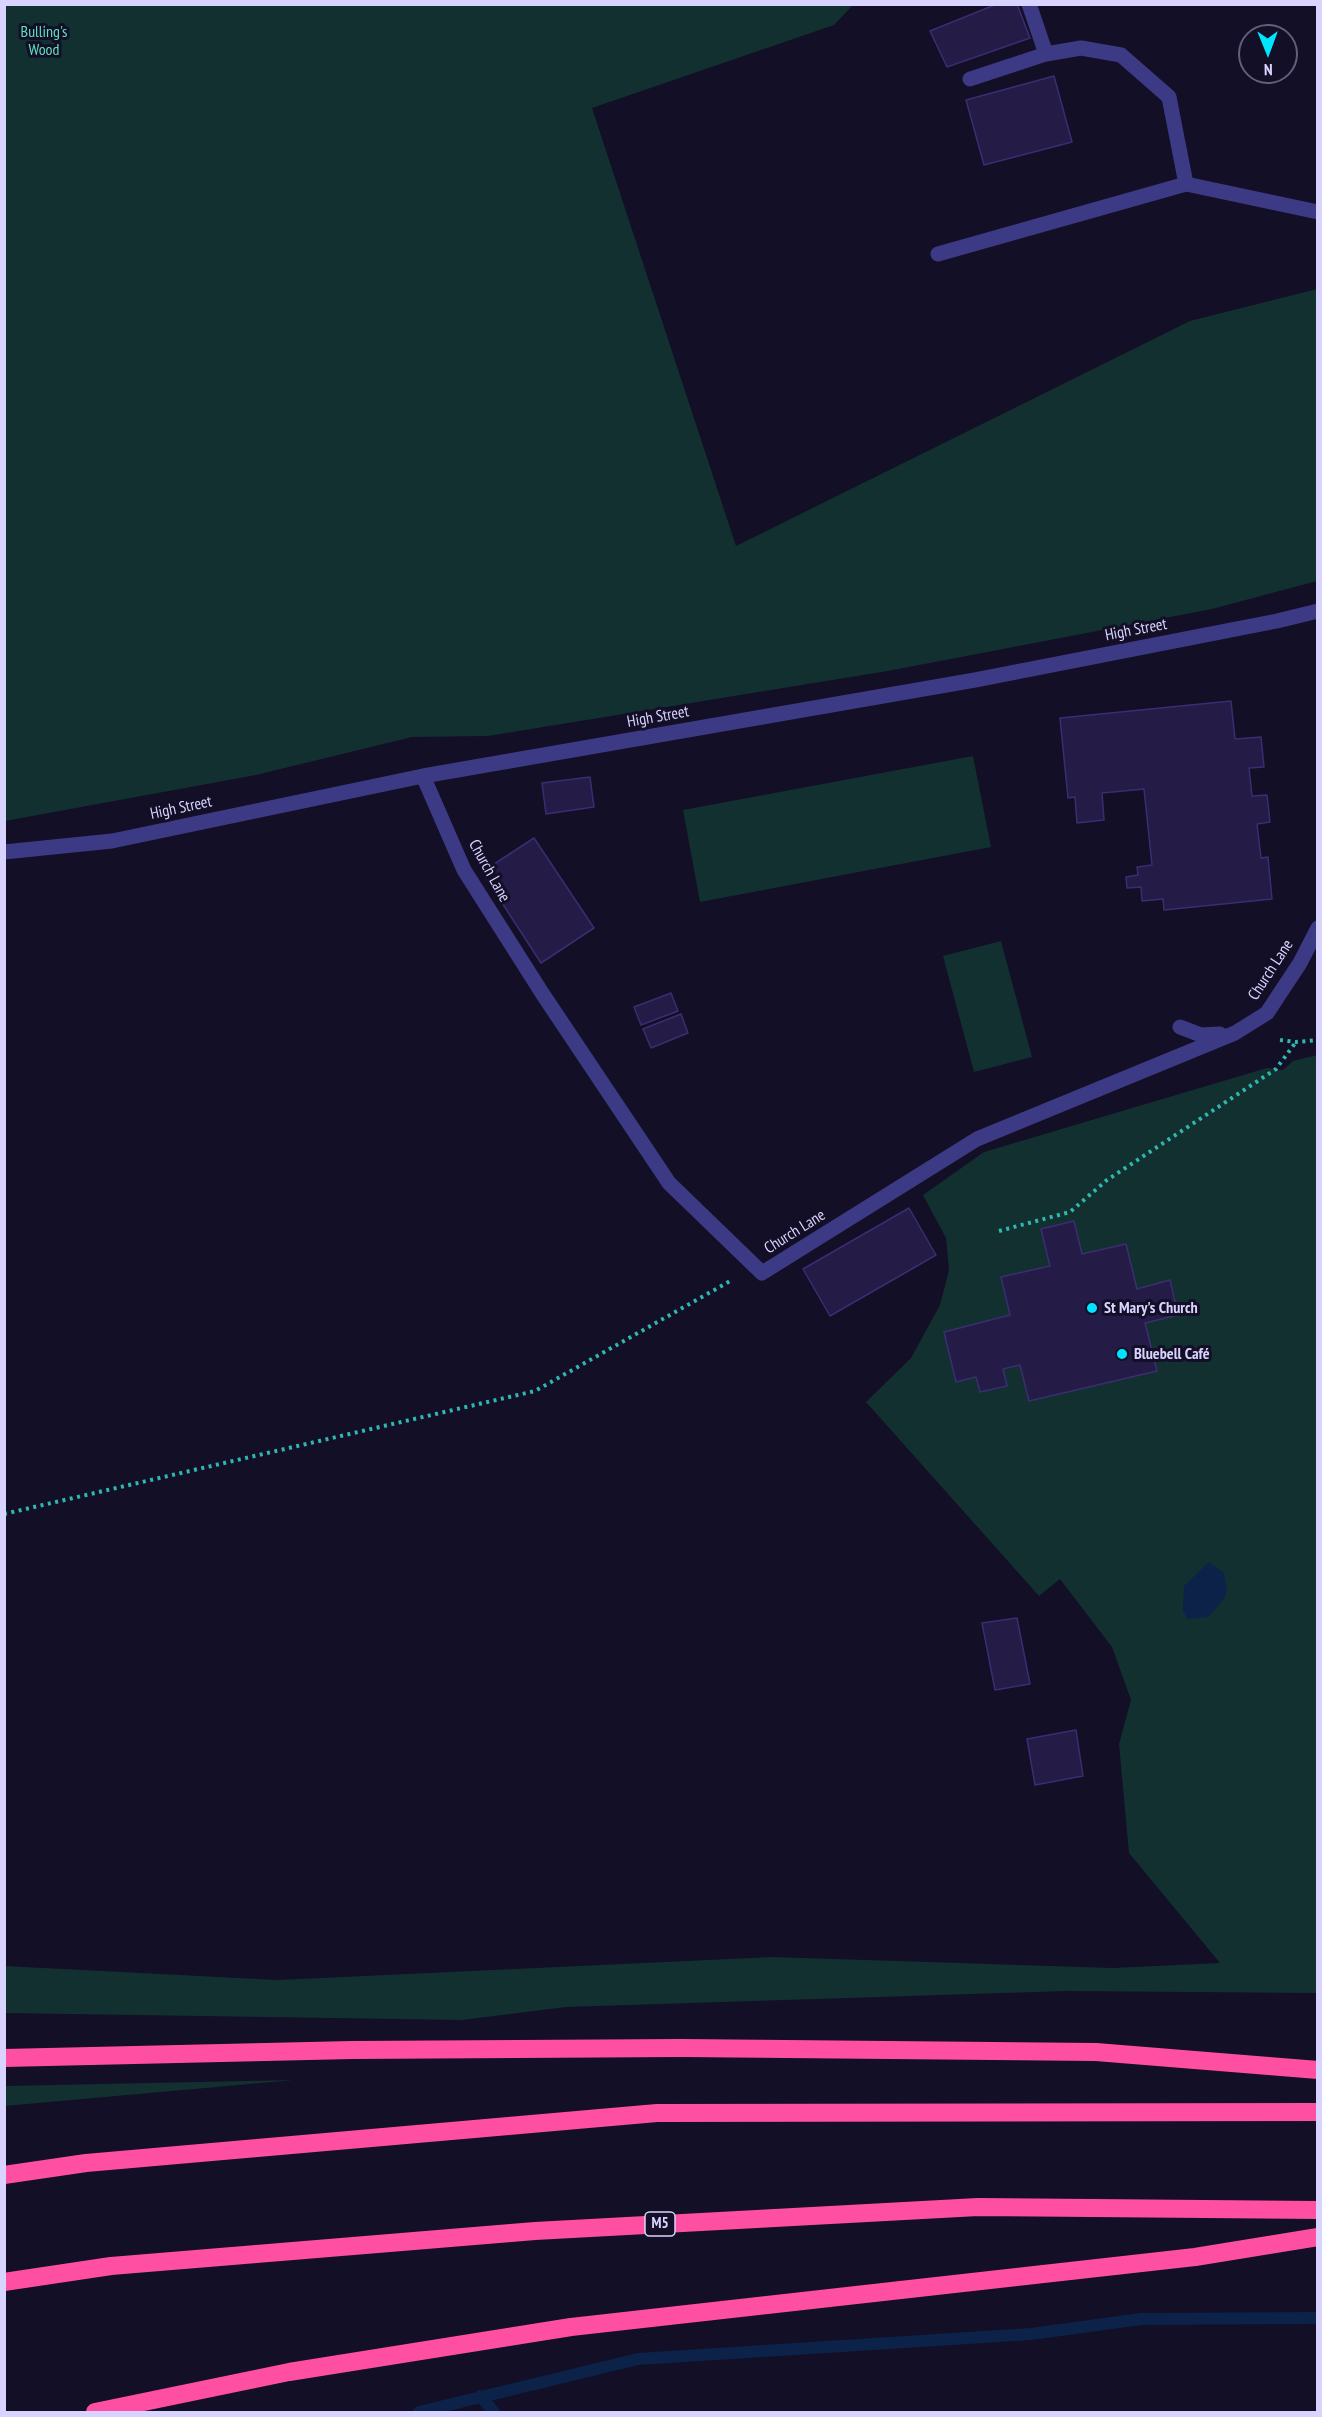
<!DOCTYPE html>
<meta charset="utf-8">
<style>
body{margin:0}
#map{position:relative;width:1322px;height:2417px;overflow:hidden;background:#130f26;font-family:"PT Sans Narrow",sans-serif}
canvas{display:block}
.frame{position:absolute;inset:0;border:6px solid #d9d4ff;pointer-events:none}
.north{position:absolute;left:1238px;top:24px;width:60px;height:60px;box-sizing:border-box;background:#130f26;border:2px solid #625e7d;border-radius:50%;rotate:179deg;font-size:16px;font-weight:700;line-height:24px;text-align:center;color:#d9d4ff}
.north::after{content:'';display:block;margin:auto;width:21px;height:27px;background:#00e5ff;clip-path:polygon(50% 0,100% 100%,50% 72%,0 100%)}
</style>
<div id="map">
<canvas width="1322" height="2417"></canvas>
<div class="frame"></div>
<div class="north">N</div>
</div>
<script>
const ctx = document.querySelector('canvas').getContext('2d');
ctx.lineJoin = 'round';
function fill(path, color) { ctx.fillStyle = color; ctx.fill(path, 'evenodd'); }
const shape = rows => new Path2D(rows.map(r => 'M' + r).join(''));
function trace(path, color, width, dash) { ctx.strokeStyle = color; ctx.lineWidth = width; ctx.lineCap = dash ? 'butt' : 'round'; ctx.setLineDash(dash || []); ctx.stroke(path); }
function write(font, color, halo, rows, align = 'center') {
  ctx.font = font + ' "PT Sans Narrow",sans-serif'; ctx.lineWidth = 6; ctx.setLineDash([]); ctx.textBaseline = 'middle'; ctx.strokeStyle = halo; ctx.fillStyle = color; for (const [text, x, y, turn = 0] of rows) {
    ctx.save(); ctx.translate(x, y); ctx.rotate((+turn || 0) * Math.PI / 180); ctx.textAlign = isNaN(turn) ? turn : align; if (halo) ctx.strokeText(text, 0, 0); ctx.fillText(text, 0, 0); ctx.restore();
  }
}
const green = shape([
 [4,5,853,5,834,25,592,108,736,546,1190,321,1317,289,1317,581,1212,609,888,671,488,736,412,737,256,775,5,821],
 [973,756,991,847,700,902,683,810],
 [1001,941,1032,1057,974,1072,943,956],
 [1317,1055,1317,1993,1066,1991,566,2007,462,2020,5,2013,4,1966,278,1980,773,1957,1113,1968,1220,1963,1129,1853,1119,1744,1131,1700,1112,1647,1060,1579,1039,1596,866,1402,911,1358,940,1305,949,1270,946,1238,923,1195,984,1152,1267,1068,1283,1070,1293,1061],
 [294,2080,5,2106,5,2086]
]);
const water = shape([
 [1209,1562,1224,1573,1227,1591,1225,1597,1209,1617,1188,1619,1183,1611,1184,1586]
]);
const stream = shape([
 [480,2396,494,2412],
 [419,2412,638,2359,1031,2334,1141,2319,1318,2318]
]);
const building = shape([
 [997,4,1017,4,1030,38,947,67,930,31,997,4],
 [1054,76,1072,142,984,165,966,100,1054,76],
 [1231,701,1235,739,1261,737,1264,767,1249,768,1252,796,1267,795,1270,822,1257,824,1261,858,1268,857,1272,899,1164,910,1163,899,1142,901,1141,887,1127,888,1126,877,1138,875,1137,867,1152,865,1144,789,1102,793,1104,820,1077,823,1075,797,1068,798,1060,718,1231,701],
 [590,777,594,807,546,814,542,783,590,777],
 [534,838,594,928,541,963,482,872,534,838],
 [671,993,678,1011,641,1025,634,1007,671,993],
 [681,1014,688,1033,651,1048,643,1029,681,1014],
 [909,1208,936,1255,830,1316,803,1269,909,1208],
 [1074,1221,1082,1254,1126,1244,1137,1289,1170,1280,1178,1315,1145,1323,1157,1371,1029,1401,1020,1365,1003,1369,1007,1386,980,1392,976,1377,956,1382,944,1332,1010,1315,1001,1277,1050,1266,1041,1229,1074,1221],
 [1017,1618,1030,1684,995,1690,982,1623,1017,1618],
 [1076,1730,1083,1776,1035,1785,1027,1739,1076,1730]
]);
const path = shape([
 [1280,1040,1296,1042,1318,1040],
 [999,1231,1070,1212,1107,1180,1276,1069,1296,1042],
 [4,1514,535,1391,732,1280]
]);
const minor = shape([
 [1029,4,1046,54],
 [970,79,1046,54,1081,48,1121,55,1169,97,1186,184,1318,212],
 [938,254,1186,184],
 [423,776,464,870,542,993,669,1183,762,1273,977,1139,1235,1033,1267,1013,1300,963,1318,928],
 [4,852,112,841,423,776,975,680,1277,621,1318,611],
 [1180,1027,1201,1035,1220,1034]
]);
const highway = shape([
 [4,2058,352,2050,682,2048,1096,2052,1318,2070],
 [4,2175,86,2163,657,2113,1318,2112],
 [4,2282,111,2266,535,2231,978,2207,1318,2210],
 [95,2412,289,2372,571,2327,1195,2257,1318,2237]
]);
const markers = [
 [1092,1308,6,"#00e5ff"],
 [1122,1354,6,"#00e5ff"]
];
const shields = [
 [660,2224,30]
];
const shieldNames = [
 ["M5",660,2224]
];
const parkNames = [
 ["Bulling's",44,32],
 ["Wood",44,50]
];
const streetNames = [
 ["High Street",1136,630,-11],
 ["High Street",658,717,-10],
 ["High Street",181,808,-12],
 ["Church Lane",489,871,61],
 ["Church Lane",1271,970,-57],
 ["Church Lane",795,1232,-32]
];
const poiNames = [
 ["St Mary's Church",1104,1308],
 ["Bluebell Café",1134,1354]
];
fill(green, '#12302f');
fill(water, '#0c2248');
trace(stream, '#0c2248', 12);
fill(building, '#241b47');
trace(building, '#3b2d73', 1.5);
trace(path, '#2fb8b0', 4, [3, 4.5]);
trace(minor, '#3d3a85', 15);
trace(highway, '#ff4fa3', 18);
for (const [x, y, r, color] of markers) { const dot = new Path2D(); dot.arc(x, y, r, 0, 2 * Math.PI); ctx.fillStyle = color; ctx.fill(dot); trace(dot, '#130f26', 2); }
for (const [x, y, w] of shields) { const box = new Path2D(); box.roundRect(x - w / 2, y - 12, w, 24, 4.5); ctx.fillStyle = '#130f26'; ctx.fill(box); trace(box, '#d9d4ff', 1.5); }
write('bold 15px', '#d9d4ff', null, shieldNames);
write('16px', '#5fe0c0', '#130f26', parkNames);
write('16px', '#d9d4ff', '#130f26', streetNames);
write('bold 16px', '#d9d4ff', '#130f26', poiNames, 'left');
</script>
